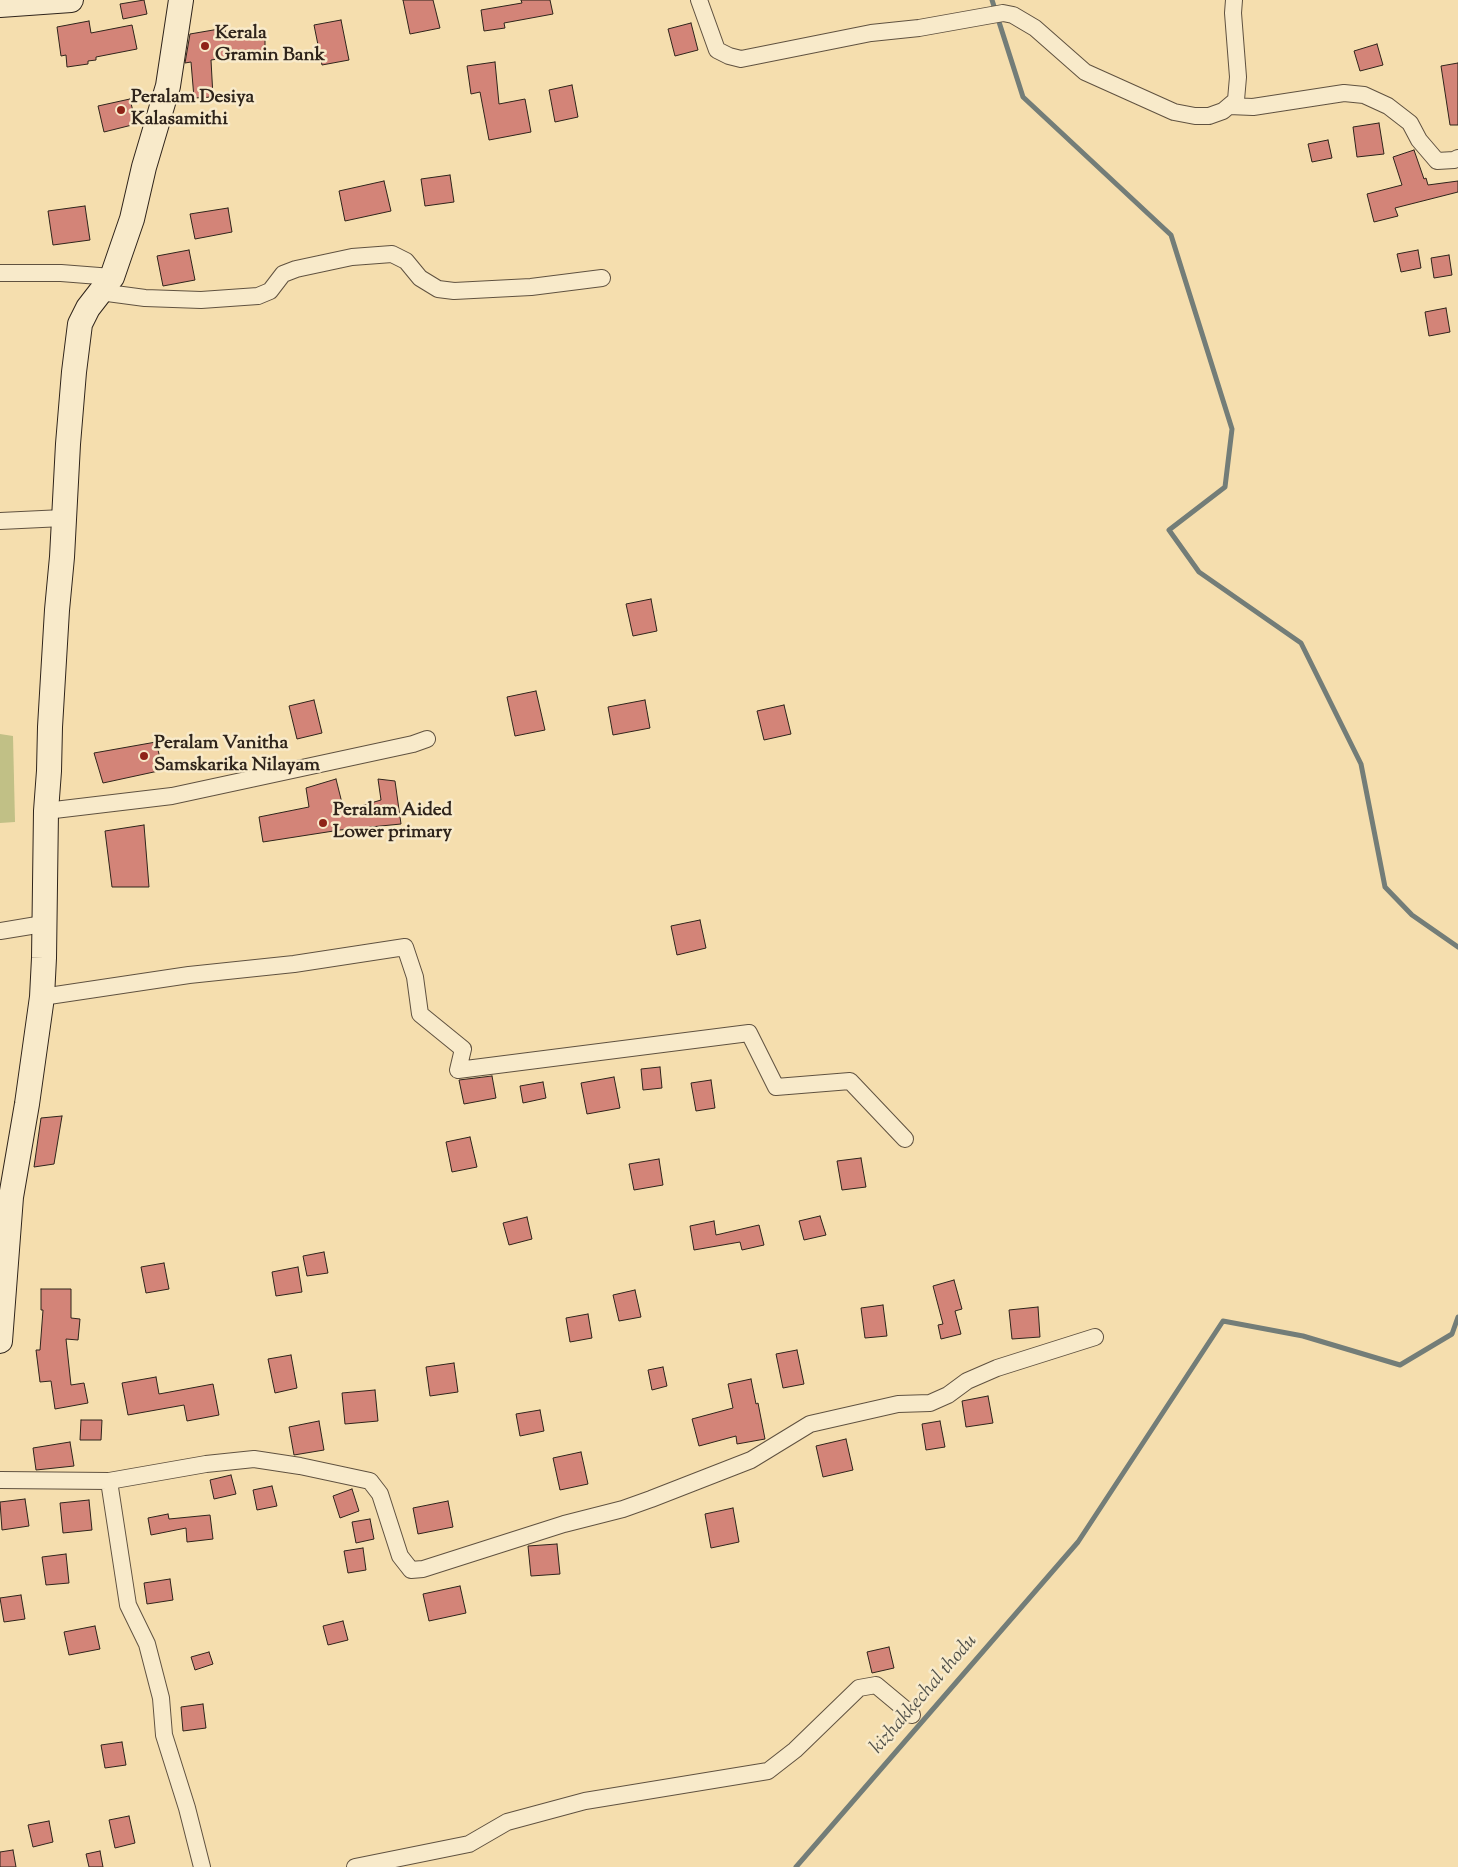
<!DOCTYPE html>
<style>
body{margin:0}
canvas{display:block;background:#f5deae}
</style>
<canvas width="1458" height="1867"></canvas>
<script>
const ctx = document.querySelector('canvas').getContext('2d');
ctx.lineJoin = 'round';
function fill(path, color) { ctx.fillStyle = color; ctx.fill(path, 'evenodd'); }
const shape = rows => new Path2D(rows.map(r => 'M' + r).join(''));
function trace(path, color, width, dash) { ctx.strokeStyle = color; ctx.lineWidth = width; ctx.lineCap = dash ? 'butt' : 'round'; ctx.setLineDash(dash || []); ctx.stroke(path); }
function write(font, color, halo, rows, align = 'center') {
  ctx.font = font + ' "Sorts Mill Goudy",serif'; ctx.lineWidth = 5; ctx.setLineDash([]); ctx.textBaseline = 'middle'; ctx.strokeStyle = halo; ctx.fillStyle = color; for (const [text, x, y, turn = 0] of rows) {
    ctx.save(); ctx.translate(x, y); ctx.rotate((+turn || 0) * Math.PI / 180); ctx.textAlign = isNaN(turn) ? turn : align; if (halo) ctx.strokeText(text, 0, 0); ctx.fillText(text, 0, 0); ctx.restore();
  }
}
const green = shape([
 [0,734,13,736,15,822,0,823]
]);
const stream = shape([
 [992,0,1023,97,1171,235,1232,429,1225,487,1169,530,1199,572,1301,643,1361,764,1385,887,1412,915,1458,947],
 [796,1867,1078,1542,1223,1321,1303,1336,1400,1365,1452,1334,1458,1317]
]);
const building = shape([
 [144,0,147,14,123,19,120,4,144,0],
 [403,0,433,0,440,28,410,34,403,0],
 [521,0,550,0,553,14,504,23,505,28,484,31,481,10,522,3,521,0],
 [341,20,349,60,322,65,314,25,341,20],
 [89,21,91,33,132,25,137,49,96,57,96,60,88,61,88,64,67,67,66,55,61,56,57,27,89,21],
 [691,23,698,50,675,56,668,29,691,23],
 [225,28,226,39,265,39,265,60,246,60,246,55,211,60,213,97,194,98,191,62,185,63,190,34,225,28],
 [1377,44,1383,65,1360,71,1354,51,1377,44],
 [495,62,499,104,525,99,531,132,489,140,480,92,471,94,467,66,495,62],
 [1458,63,1458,125,1450,125,1441,66,1458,63],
 [572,85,578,117,555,122,549,90,572,85],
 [130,99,136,124,104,132,98,106,130,99],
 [1379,123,1384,154,1357,157,1353,127,1379,123],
 [1328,140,1332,158,1312,162,1308,144,1328,140],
 [1414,150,1424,179,1426,178,1428,185,1458,181,1458,192,1395,208,1398,216,1374,222,1367,194,1402,185,1393,157,1414,150],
 [450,175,454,202,425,206,421,179,450,175],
 [384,181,391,211,345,221,339,191,384,181],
 [85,206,90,240,53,245,48,211,85,206],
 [228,208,232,232,195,239,190,214,228,208],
 [189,250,195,280,163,286,157,256,189,250],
 [1418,250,1421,268,1401,272,1397,254,1418,250],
 [1449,255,1452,275,1434,278,1431,258,1449,255],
 [1446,308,1450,332,1429,336,1425,312,1446,308],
 [651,599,657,631,633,636,626,604,651,599],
 [536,691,545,730,515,736,507,697,536,691],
 [314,700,322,733,297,739,289,706,314,700],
 [645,700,650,728,613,735,608,707,645,700],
 [784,705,791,734,764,740,757,711,784,705],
 [156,742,163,770,103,783,94,753,156,742],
 [336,779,344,811,381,800,378,779,395,781,401,824,340,830,263,842,259,817,309,807,306,788,336,779],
 [144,825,149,887,112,887,105,831,144,825],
 [700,920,706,948,677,955,671,926,700,920],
 [660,1067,662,1088,643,1090,641,1069,660,1067],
 [492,1076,496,1098,464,1104,459,1080,492,1076],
 [614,1077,620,1108,587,1114,581,1083,614,1077],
 [711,1080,715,1108,696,1111,691,1083,711,1080],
 [543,1082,546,1098,523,1103,520,1086,543,1082],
 [62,1116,54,1164,34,1167,41,1118,62,1116],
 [470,1137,477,1167,452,1172,446,1142,470,1137],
 [861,1158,866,1187,842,1190,837,1161,861,1158],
 [659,1159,663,1185,634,1190,629,1164,659,1159],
 [820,1216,826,1235,804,1240,799,1221,820,1216],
 [527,1217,532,1239,509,1245,503,1223,527,1217],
 [714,1221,716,1235,759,1225,764,1245,742,1250,740,1242,694,1250,690,1226,714,1221],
 [324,1252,328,1273,307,1276,303,1256,324,1252],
 [164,1263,169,1289,146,1293,141,1267,164,1263],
 [298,1267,302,1292,276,1296,272,1272,298,1267],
 [954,1280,962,1309,955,1311,961,1334,941,1339,938,1325,943,1324,933,1286,954,1280],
 [41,1289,71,1289,71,1318,80,1319,78,1340,66,1339,71,1385,84,1383,88,1403,55,1409,51,1381,40,1382,36,1350,40,1350,43,1310,41,1310,41,1289],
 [635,1290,641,1317,619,1321,613,1295,635,1290],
 [883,1305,887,1336,865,1338,861,1308,883,1305],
 [1038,1307,1040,1337,1012,1339,1009,1310,1038,1307],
 [588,1314,592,1338,570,1342,566,1318,588,1314],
 [797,1350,804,1384,783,1388,776,1354,797,1350],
 [291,1355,297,1388,275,1393,268,1359,291,1355],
 [454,1363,458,1392,430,1396,426,1367,454,1363],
 [663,1367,667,1386,652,1390,648,1370,663,1367],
 [156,1377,159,1394,213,1384,219,1415,187,1421,184,1405,128,1415,122,1383,156,1377],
 [751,1379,756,1404,758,1403,765,1439,737,1444,736,1436,699,1446,692,1419,733,1408,728,1384,751,1379],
 [375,1390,378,1421,345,1424,342,1393,375,1390],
 [988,1396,993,1423,966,1427,962,1401,988,1396],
 [540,1410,544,1431,520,1436,516,1414,540,1410],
 [81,1420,102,1420,101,1440,80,1440,81,1420],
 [319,1421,324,1450,294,1455,289,1427,319,1421],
 [940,1421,945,1447,926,1450,922,1424,940,1421],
 [846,1439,853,1470,823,1477,816,1446,846,1439],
 [70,1442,74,1466,36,1470,33,1448,70,1442],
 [581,1452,588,1484,560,1490,553,1458,581,1452],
 [231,1475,236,1494,214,1499,210,1480,231,1475],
 [272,1486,277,1506,257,1510,253,1490,272,1486],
 [352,1489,359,1511,340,1518,333,1496,352,1489],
 [25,1499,29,1526,2,1530,0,1502,25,1499],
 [89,1500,92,1530,63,1533,60,1503,89,1500],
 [448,1501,453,1527,418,1534,413,1508,448,1501],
 [733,1508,739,1542,711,1548,705,1514,733,1508],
 [168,1514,169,1519,210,1515,213,1539,187,1542,186,1528,151,1535,148,1518,168,1514],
 [370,1519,374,1539,356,1543,352,1522,370,1519],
 [557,1544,560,1574,531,1576,528,1546,557,1544],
 [363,1548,366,1570,348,1573,344,1551,363,1548],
 [66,1554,69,1583,46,1585,42,1557,66,1554],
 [170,1579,173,1600,147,1604,144,1583,170,1579],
 [460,1586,466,1613,429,1621,423,1594,460,1586],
 [21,1595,25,1619,4,1622,0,1598,21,1595],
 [343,1621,348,1640,328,1645,323,1626,343,1621],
 [95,1626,100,1649,69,1655,64,1632,95,1626],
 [889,1647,894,1668,872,1673,867,1652,889,1647],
 [209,1652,213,1664,195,1670,191,1657,209,1652],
 [203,1704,206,1728,183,1731,181,1707,203,1704],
 [122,1742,126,1765,105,1768,101,1745,122,1742],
 [129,1816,135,1843,115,1848,109,1820,129,1816],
 [49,1821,53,1842,33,1847,28,1825,49,1821],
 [13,1850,16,1867,0,1867,0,1852,13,1850],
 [100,1851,103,1867,89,1867,86,1854,100,1851]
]);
const street = shape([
 [699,0,717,50,729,56,741,59,871,33,919,28,1003,13,1013,15,1035,28,1085,72,1174,112,1195,116,1209,116,1223,111,1236,100,1238,77,1233,13,1234,0],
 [1229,106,1253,107,1344,93,1364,95,1388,106,1410,123,1419,140,1437,161,1454,160,1458,158],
 [0,273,61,273,112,277],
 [100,292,145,298,201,300,258,296,270,291,283,274,296,269,352,257,392,254,406,261,420,278,438,289,454,291,531,287,602,278],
 [0,521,63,518],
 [46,811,172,796,413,744,427,739],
 [0,931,43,924],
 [42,997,189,975,294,964,405,947,415,977,420,1014,463,1049,458,1070,749,1033,776,1087,850,1081,905,1139],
 [0,1480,109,1481,206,1464,254,1459,300,1466,370,1481,380,1494,400,1556,411,1570,423,1569,564,1524,623,1509,651,1499,751,1460,810,1424,898,1404,930,1403,948,1395,967,1381,997,1368,1095,1337],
 [109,1481,128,1605,147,1644,161,1698,164,1735,187,1808,202,1867],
 [355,1867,469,1844,507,1822,585,1801,768,1771,795,1750,859,1688,876,1685,912,1715]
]);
const secondary = shape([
 [0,5,71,0],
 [0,1341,11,1197,27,1104,42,997,44,958,46,811,49,771,50,727,57,610,62,557,68,444,74,372,80,324,88,308,112,277,132,219,144,167,168,86,181,0]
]);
const markers = [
 [205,46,5,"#8f2418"],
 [121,110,5,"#8f2418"],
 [144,756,5,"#8f2418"],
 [323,823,5,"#8f2418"]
];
const poiNames = [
 ["Kerala",215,35],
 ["Gramin Bank",215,57],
 ["Peralam Desiya",131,99],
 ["Kalasamithi",131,121],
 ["Peralam Vanitha",154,745],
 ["Samskarika Nilayam",154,767],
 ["Peralam Aided",333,812],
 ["Lower primary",333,834]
];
const waterNames = [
 ["kizhakkechal thodu",925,1695,-49]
];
fill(green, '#c1c086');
trace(stream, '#737d78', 5);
fill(building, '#d38478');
trace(building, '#2f241b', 1);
trace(street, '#605240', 18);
trace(secondary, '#2f241b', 26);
trace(street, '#f8eaca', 16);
trace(secondary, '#f8eaca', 24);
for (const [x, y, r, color] of markers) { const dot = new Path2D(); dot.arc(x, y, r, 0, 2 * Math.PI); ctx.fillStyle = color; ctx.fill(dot); trace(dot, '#f8eaca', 2); }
write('bold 19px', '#2f241b', '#f8eaca', poiNames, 'left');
write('italic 20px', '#51514a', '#f8eaca', waterNames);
</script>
